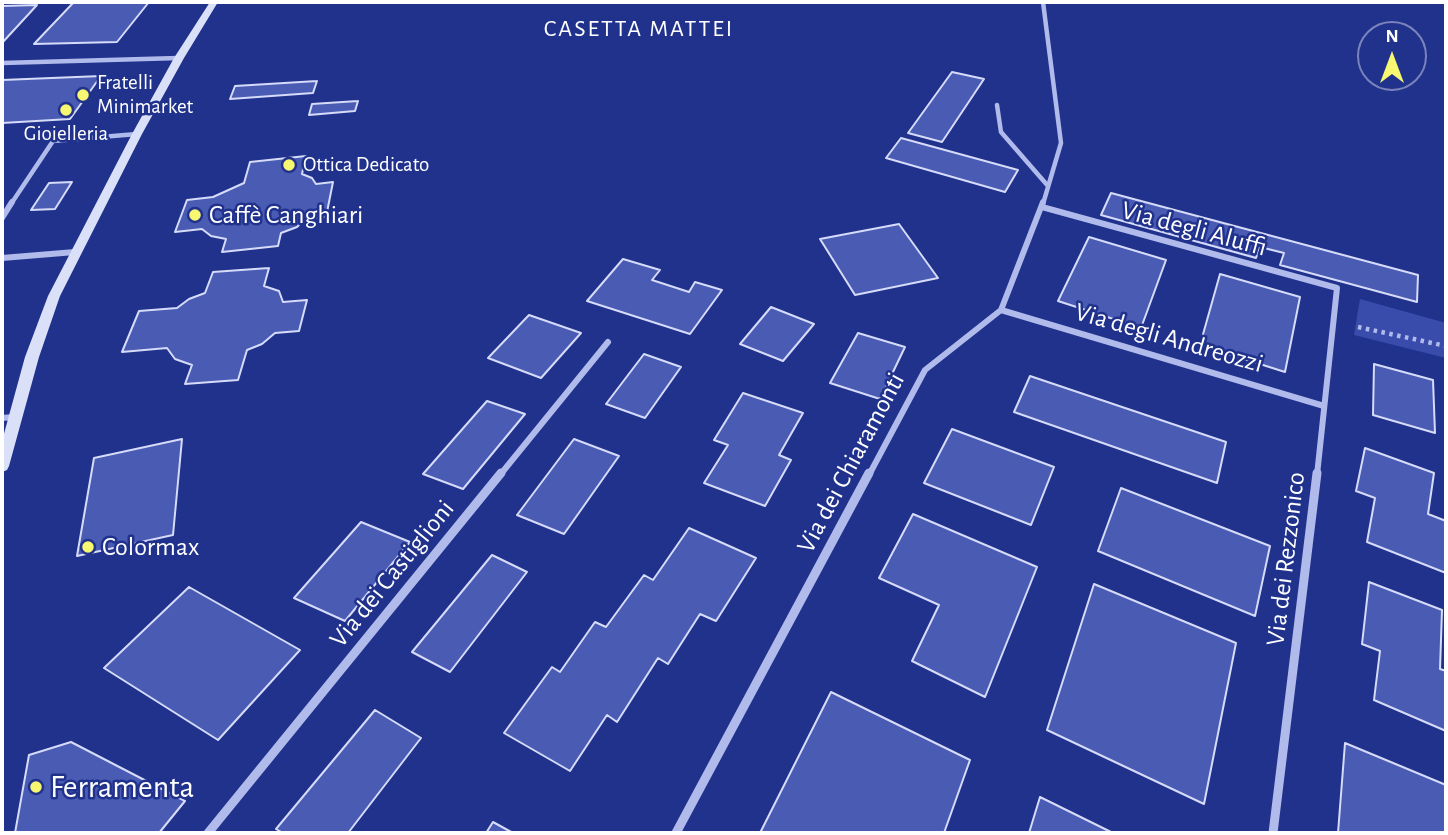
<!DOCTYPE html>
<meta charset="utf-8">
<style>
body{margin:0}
#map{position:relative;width:1448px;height:835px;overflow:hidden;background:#21328d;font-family:"Alegreya Sans",sans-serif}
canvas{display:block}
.frame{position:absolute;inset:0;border:4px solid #fff;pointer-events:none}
.north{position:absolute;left:1357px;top:21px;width:70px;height:70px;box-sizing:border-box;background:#21328d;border:2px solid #7a84bb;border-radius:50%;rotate:0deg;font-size:19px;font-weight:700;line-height:28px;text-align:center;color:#fff}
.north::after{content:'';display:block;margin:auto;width:24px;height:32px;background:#f8f772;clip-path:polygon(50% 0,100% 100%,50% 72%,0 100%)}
</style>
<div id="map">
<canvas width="1448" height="835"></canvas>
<div class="frame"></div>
<div class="north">N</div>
</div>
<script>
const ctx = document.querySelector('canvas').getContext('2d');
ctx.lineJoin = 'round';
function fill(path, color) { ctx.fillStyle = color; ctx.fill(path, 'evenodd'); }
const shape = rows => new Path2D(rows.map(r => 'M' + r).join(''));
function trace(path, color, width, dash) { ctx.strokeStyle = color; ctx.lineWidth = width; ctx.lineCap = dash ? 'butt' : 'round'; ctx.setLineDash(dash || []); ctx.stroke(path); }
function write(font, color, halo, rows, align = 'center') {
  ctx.font = font + ' "Alegreya Sans",sans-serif'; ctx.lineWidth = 5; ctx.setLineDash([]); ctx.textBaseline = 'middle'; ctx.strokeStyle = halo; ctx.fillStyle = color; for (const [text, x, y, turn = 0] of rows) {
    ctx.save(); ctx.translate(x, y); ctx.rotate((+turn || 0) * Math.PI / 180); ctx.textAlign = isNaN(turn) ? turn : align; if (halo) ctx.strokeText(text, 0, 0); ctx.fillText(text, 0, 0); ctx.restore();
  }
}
const green = shape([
 [1360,299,1446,323,1446,358,1354,335]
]);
const building = shape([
 [74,2,149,2,117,42,34,44,74,2],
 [37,5,2,43,2,6,37,5],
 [952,72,984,79,942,142,908,133,952,72],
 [101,76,70,119,2,123,2,80,101,76],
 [317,81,313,93,230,99,235,86,317,81],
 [358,101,355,111,309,115,312,104,358,101],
 [901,138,1018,170,1005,192,886,158,901,138],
 [306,156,302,174,312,178,316,184,333,182,326,217,305,219,297,227,281,233,278,246,222,252,226,239,211,236,202,229,175,232,187,200,213,197,244,183,250,162,306,156],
 [72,182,55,209,31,210,49,183,72,182],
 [1111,193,1418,275,1417,302,1280,265,1284,253,1260,247,1256,258,1101,215,1111,193],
 [899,224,938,278,855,295,820,239,899,224],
 [1089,237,1166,260,1141,328,1058,301,1089,237],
 [623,259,660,270,652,280,689,292,695,282,722,290,690,334,587,301,623,259],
 [269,268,264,286,279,291,283,302,307,300,299,331,275,333,262,344,247,350,238,380,185,384,192,365,175,359,167,348,122,352,139,311,177,308,189,299,205,293,213,272,269,268],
 [1220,274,1300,297,1285,372,1200,345,1220,274],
 [771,307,814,324,783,361,740,344,771,307],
 [529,315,581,333,541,378,488,358,529,315],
 [858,333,905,347,880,399,830,383,858,333],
 [644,354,681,367,645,418,606,404,644,354],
 [1374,364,1433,380,1435,433,1373,415,1374,364],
 [1030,376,1226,442,1217,483,1014,412,1030,376],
 [743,393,803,413,779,455,791,460,765,506,704,483,728,445,714,440,743,393],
 [487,401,525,414,463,489,423,474,487,401],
 [952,429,1054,467,1031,525,924,483,952,429],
 [182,439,173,535,77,556,94,458,182,439],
 [574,439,619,456,564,534,517,515,574,439],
 [1365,448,1434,473,1428,514,1446,521,1446,573,1367,542,1375,498,1356,491,1365,448],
 [1121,488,1270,546,1255,616,1098,551,1121,488],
 [913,514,1037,567,985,697,912,661,939,605,879,578,913,514],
 [361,522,410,542,345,621,294,598,361,522],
 [689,528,756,558,716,621,700,614,668,664,658,658,617,722,607,715,570,771,504,733,552,667,560,672,595,622,606,627,644,575,653,580,689,528],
 [492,555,527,572,450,672,412,652,492,555],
 [1369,582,1442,610,1440,669,1446,671,1446,731,1374,700,1380,651,1362,644,1369,582],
 [1094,584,1236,643,1204,804,1047,730,1094,584],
 [189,587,300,650,218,740,104,668,189,587],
 [831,692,970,760,944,833,760,833,831,692],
 [375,710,421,738,348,833,283,833,276,829,375,710],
 [71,742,185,801,159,833,15,833,29,755,71,742],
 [1345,743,1446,785,1446,833,1338,833,1345,743],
 [1040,797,1113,833,1029,833,1040,797],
 [493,822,513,833,486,833,493,822]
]);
const path = shape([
 [1358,327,1446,346]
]);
const minorFar2 = shape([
 [2,63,179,58],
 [997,105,1001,132,1048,186],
 [11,204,53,141,137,134],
 [1043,204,1061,143,1043,2]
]);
const minorFar1 = shape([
 [1042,207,1337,288,1317,475],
 [2,218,12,202],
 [2,258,75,252],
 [1001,310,1324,406],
 [2,418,14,417],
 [500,475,608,342],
 [869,475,925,370,1001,310,1043,202]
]);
const minor = shape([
 [208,833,501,473],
 [676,833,869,473],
 [1273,833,1317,473]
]);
const secondary = shape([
 [210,2,218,2,184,58,142,134,60,296,39,357,9,466,7,470,2,472,2,441,25,357,48,296,132,134,174,58,210,2]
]);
const markers = [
 [83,95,7,"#f8f772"],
 [66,110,7,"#f8f772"],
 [289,165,7,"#f8f772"],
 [195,215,7,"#f8f772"],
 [88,547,7,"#f8f772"],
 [36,787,7,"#f8f772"]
];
const farPoinames = [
 ["Fratelli",97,83],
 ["Minimarket",97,107],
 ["Gioielleria",66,134,"center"],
 ["Ottica Dedicato",303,165]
];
const farQuarternames = [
 ["CASETTA MATTEI",639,29]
];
const poiNames = [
 ["Caffè Canghiari",209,215],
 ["Colormax",102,547]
];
const streetNames = [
 ["Via degli Aluffi",1194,229,15],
 ["Via degli Andreozzi",1169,338,16],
 ["Via dei Chiaramonti",851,463,-62],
 ["Via dei Rezzonico",1286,559,-83],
 ["Via dei Castiglioni",392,574,-51]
];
const nearPoinames = [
 ["Ferramenta",50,787]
];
fill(green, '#394cac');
fill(building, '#4a5bb4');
trace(building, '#d5dbf8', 2);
trace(path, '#b0baeb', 4.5, [3.5, 4.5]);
trace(minorFar2, '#b0baeb', 4.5);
trace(minorFar1, '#b0baeb', 6);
trace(minor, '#b0baeb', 9);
fill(secondary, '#dbe0f9');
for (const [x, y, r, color] of markers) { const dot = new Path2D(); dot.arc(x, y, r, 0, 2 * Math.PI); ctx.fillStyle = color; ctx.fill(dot); trace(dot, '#21328d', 2.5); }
write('21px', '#fff', '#21328d', farPoinames, 'left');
ctx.letterSpacing = '2px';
write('24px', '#fff', '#21328d', farQuarternames);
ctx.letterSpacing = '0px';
write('26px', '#fff', '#21328d', poiNames, 'left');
write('26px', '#fff', '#21328d', streetNames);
write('32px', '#fff', '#21328d', nearPoinames, 'left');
</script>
